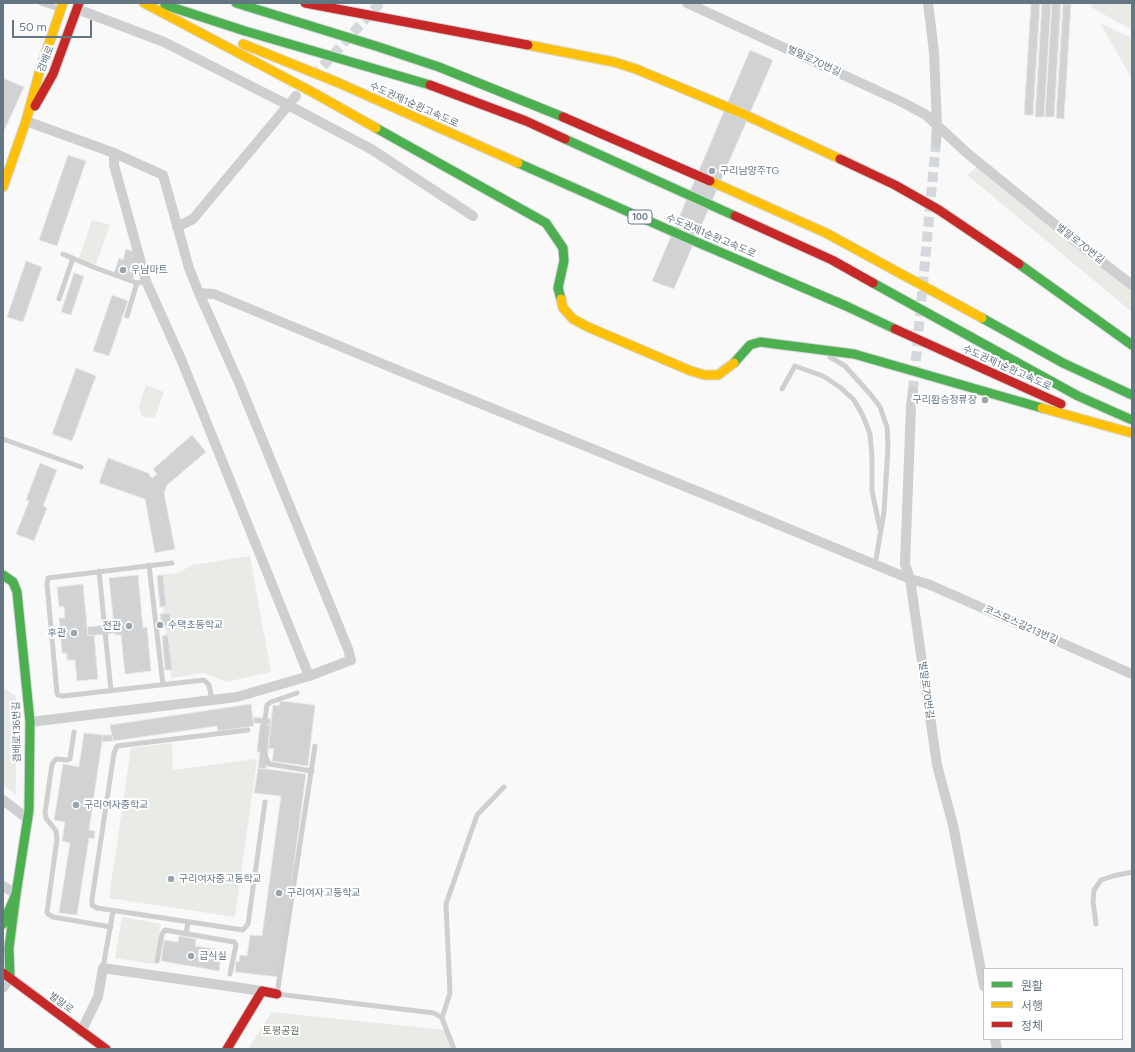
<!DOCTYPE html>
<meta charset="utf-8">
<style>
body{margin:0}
#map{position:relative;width:1135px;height:1052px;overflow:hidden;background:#f9f9f9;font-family:Figtree,"Noto Sans KR",sans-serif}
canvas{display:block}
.frame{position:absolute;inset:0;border:4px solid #657683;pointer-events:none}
.legend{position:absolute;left:983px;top:968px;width:140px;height:72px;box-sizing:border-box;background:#fff;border:1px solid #c1c8cd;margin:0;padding:5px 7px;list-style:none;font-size:12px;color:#657683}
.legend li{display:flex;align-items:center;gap:8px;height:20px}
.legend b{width:20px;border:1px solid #c1c8cd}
.scale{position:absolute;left:12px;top:20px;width:80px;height:18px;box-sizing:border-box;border:2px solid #657683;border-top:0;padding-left:5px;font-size:12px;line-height:14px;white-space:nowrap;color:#657683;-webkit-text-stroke:3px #fff;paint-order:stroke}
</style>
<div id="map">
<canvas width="1135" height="1052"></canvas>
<div class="frame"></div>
<ul class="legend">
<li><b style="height:5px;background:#4caf50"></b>원활</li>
<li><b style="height:5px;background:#ffc107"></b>서행</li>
<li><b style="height:5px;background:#c62828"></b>정체</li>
</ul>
<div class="scale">50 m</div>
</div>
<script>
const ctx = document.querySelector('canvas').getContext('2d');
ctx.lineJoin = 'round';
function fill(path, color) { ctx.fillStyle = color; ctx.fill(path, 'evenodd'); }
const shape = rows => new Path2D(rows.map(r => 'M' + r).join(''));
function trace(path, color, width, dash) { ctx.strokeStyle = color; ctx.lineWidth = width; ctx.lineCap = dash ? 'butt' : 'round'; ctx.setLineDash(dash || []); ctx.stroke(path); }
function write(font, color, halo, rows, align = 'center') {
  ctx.font = font + ' Figtree,"Noto Sans KR",sans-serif'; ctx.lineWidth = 4; ctx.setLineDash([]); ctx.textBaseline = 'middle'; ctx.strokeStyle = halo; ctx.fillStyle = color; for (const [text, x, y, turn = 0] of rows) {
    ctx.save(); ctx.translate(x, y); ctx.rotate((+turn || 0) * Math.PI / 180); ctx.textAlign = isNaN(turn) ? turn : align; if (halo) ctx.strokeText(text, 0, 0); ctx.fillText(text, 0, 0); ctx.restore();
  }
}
const green = shape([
 [1093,3,1132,3,1132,30,1091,7],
 [1100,23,1132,38,1132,79],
 [977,167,1132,288,1132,312,967,175],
 [92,220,110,225,95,267,78,261],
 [146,385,164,392,155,417,147,418,141,415,139,406],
 [250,556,271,672,226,682,204,673,171,678,159,575,178,573,192,565],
 [3,688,16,696,16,795,3,785],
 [172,743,173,770,255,759,257,760,235,917,109,898,131,748],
 [122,917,161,924,154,964,115,958],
 [272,1012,445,1030,451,1049,248,1049]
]);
const building = shape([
 [1031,3,1040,3,1033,115,1024,115,1031,3],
 [1042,3,1051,3,1044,117,1035,117,1042,3],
 [1052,3,1061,3,1054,117,1045,117,1052,3],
 [1063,4,1071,4,1064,119,1056,118,1063,4],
 [750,50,773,60,674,289,652,281,750,50],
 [3,78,24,87,3,133,3,78],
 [68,155,86,161,57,246,39,240,68,155],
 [126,249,141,254,133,279,114,273,119,258,123,260,126,249],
 [26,261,42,267,23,322,7,317,26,261],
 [74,273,84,276,71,315,61,312,74,273],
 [112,295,128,301,109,356,93,351,112,295],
 [76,368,96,376,72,441,52,434,76,368],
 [192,435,206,452,167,485,164,493,175,549,155,553,145,499,99,483,108,458,148,473,152,478,157,474,153,469,192,435],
 [40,463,57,470,43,506,47,508,34,541,16,534,29,501,26,500,40,463],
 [138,575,143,628,147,627,151,671,125,674,121,635,115,635,109,578,138,575],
 [159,575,163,575,166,606,160,607,157,576,159,575],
 [83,584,88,636,94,635,98,679,77,681,75,660,67,660,67,653,62,653,59,618,65,618,64,606,59,607,57,587,83,584],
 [170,613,171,626,162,627,160,614,170,613],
 [114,624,115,633,88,636,87,627,114,624],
 [168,635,172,670,165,670,162,636,168,635],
 [280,701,315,705,308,766,272,761,274,749,268,748,273,705,279,706,280,701],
 [251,704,254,726,218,731,217,726,113,741,110,725,251,704],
 [253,717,271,719,271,725,254,723,253,717],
 [260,724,271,725,266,769,258,768,260,752,257,752,260,724],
 [84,733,103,735,89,830,95,831,94,839,89,838,77,915,59,913,70,843,62,841,65,822,54,820,63,764,79,767,84,733],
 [103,735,112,735,113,741,102,742,103,735],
 [258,768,306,774,279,977,235,972,236,961,239,962,240,955,247,956,250,935,262,936,281,796,254,793,258,768],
 [179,936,196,939,195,946,222,950,219,971,161,961,164,940,178,942,179,936]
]);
const streetTunnel = shape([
 [313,77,380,3],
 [913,391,936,142]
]);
const lane = shape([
 [41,3,60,9],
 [63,254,93,267,137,283],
 [59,299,73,258],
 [127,316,137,283,146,281],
 [830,357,845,366,871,395,880,407,887,427,888,447,884,512,875,565],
 [782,389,795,366,823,376,841,388,854,400,863,416,870,434,872,457,872,491,880,529],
 [3,439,81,467],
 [172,563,48,578,47,584,57,693,58,695,63,696,204,680,209,685,212,700],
 [149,565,163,685],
 [99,571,111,691],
 [297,693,271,702,267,705,262,741,262,748,269,764,312,771],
 [248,730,117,746,114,753,92,899,92,905,97,908,243,930,248,924,265,802],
 [74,732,70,759,67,760,56,759,52,764,45,813,46,818,56,831,57,839,47,912,48,914,53,917,111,927],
 [315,746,277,994,434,1013,442,1018,454,1049],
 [1096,924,1093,902,1094,890,1101,880,1113,876,1132,872],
 [186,934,188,922],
 [157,961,162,934,165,930,234,942,236,945,230,974],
 [103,968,113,911],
 [442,1018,450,993,446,904,477,815,504,787]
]);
const street = shape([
 [687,3,902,102,926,115,967,153,1079,244,1132,285],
 [928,3,934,52,937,126,936,142],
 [77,9,164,42,288,105,371,149,473,216],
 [26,121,114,153,114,165,146,281,181,359,309,676,237,697,30,722],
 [114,153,163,175,189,268,199,293],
 [177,227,193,219,296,96],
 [913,391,911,406,905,564,910,579,937,765,953,825,984,986],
 [309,676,351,660,348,649,240,385,199,293,214,294,395,369,736,507,910,579,928,584,1132,674],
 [3,800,28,819],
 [3,886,16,894],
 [3,988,10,978],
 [81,1032,98,997,103,968,262,991],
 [995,1039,997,1049]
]);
const fast = shape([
 [236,3,379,47,439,67,563,117],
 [165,5,245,31,430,85],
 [376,128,546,223,563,248,564,261,558,288,561,299],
 [565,139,735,216],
 [518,163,685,237,846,306,895,329],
 [1019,264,1132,345],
 [873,283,1078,396,1132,420],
 [982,318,1063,363,1132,395],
 [734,363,750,345,760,342,854,354,1042,408],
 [3,575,13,582,17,592,30,722,29,810,16,894],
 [3,924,16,894,9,948,10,978]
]);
const slow = shape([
 [144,3,314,93,376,128],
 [243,44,339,83,518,163],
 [528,45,614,62,636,69,739,112,840,159],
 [710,181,826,233,982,318],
 [3,187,26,121,40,70,63,3],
 [561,299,563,308,573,319,588,327,691,371,705,375,718,375,734,363],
 [1042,408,1132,433]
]);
const jam = shape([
 [305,3,528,45],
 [430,85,526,121,565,139],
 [35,106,53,74,79,3],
 [563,117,710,181],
 [840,159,895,185,939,210,1019,264],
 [735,216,832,260,873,283],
 [895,329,1061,404],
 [3,973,106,1049],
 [227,1049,262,991,277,994]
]);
const markers = [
 [712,171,4,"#99a4ac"],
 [123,270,4,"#99a4ac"],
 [985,400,4,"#99a4ac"],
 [160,625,4,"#99a4ac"],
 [129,626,4,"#99a4ac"],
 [74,633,4,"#99a4ac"],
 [76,805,4,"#99a4ac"],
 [171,879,4,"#99a4ac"],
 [279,893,4,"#99a4ac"],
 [191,956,4,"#99a4ac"]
];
const shields = [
 [640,217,24]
];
const shieldNames = [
 ["100",640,217]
];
const streetNames = [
 ["검배로",46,59,-68],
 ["벌말로70번길",814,61,25],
 ["수도권제1순환고속도로",414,105,24],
 ["수도권제1순환고속도로",711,236,23],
 ["벌말로70번길",1080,244,38],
 ["수도권제1순환고속도로",1007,368,24],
 ["코스모스길213번길",1021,625,24],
 ["벌말로70번길",926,690,82],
 ["겸배로136번길",17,732,-91],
 ["벌말로",61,1003,37]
];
const poiNames = [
 ["구리남양주TG",720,171],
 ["우남마트",131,270],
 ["구리환승정류장",977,400,"right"],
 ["수택초등학교",168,625],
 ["전관",121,626,"right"],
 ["후관",66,633,"right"],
 ["구리여자중학교",84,805],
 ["구리여자중고등학교",179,879],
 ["구리여자고등학교",287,893],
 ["급식실",199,956]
];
const parkNames = [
 ["토평공원",281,1031]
];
fill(green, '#e8ebe6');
fill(building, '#d0d2d3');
trace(building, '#e8e8e8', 1);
trace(streetTunnel, '#d4d8dc', 10, [10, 5]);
trace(fast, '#d5d6d7', 11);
trace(slow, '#d5d6d7', 11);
trace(jam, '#d5d6d7', 11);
trace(lane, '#cecfd0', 5);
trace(street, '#cecfd0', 10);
trace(fast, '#4caf50', 9);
trace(slow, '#ffc107', 9);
trace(jam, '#c62828', 9);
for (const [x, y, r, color] of markers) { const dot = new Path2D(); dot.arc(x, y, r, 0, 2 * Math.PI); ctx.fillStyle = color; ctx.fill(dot); trace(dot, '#fff', 1.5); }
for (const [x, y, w] of shields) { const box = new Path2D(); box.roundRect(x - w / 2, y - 7, w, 14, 3); ctx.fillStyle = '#fff'; ctx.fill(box); trace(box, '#657683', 1); }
write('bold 9px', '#657683', null, shieldNames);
write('10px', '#657683', '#fff', streetNames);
write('10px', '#657683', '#fff', poiNames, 'left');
write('10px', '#687a64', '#fff', parkNames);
</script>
